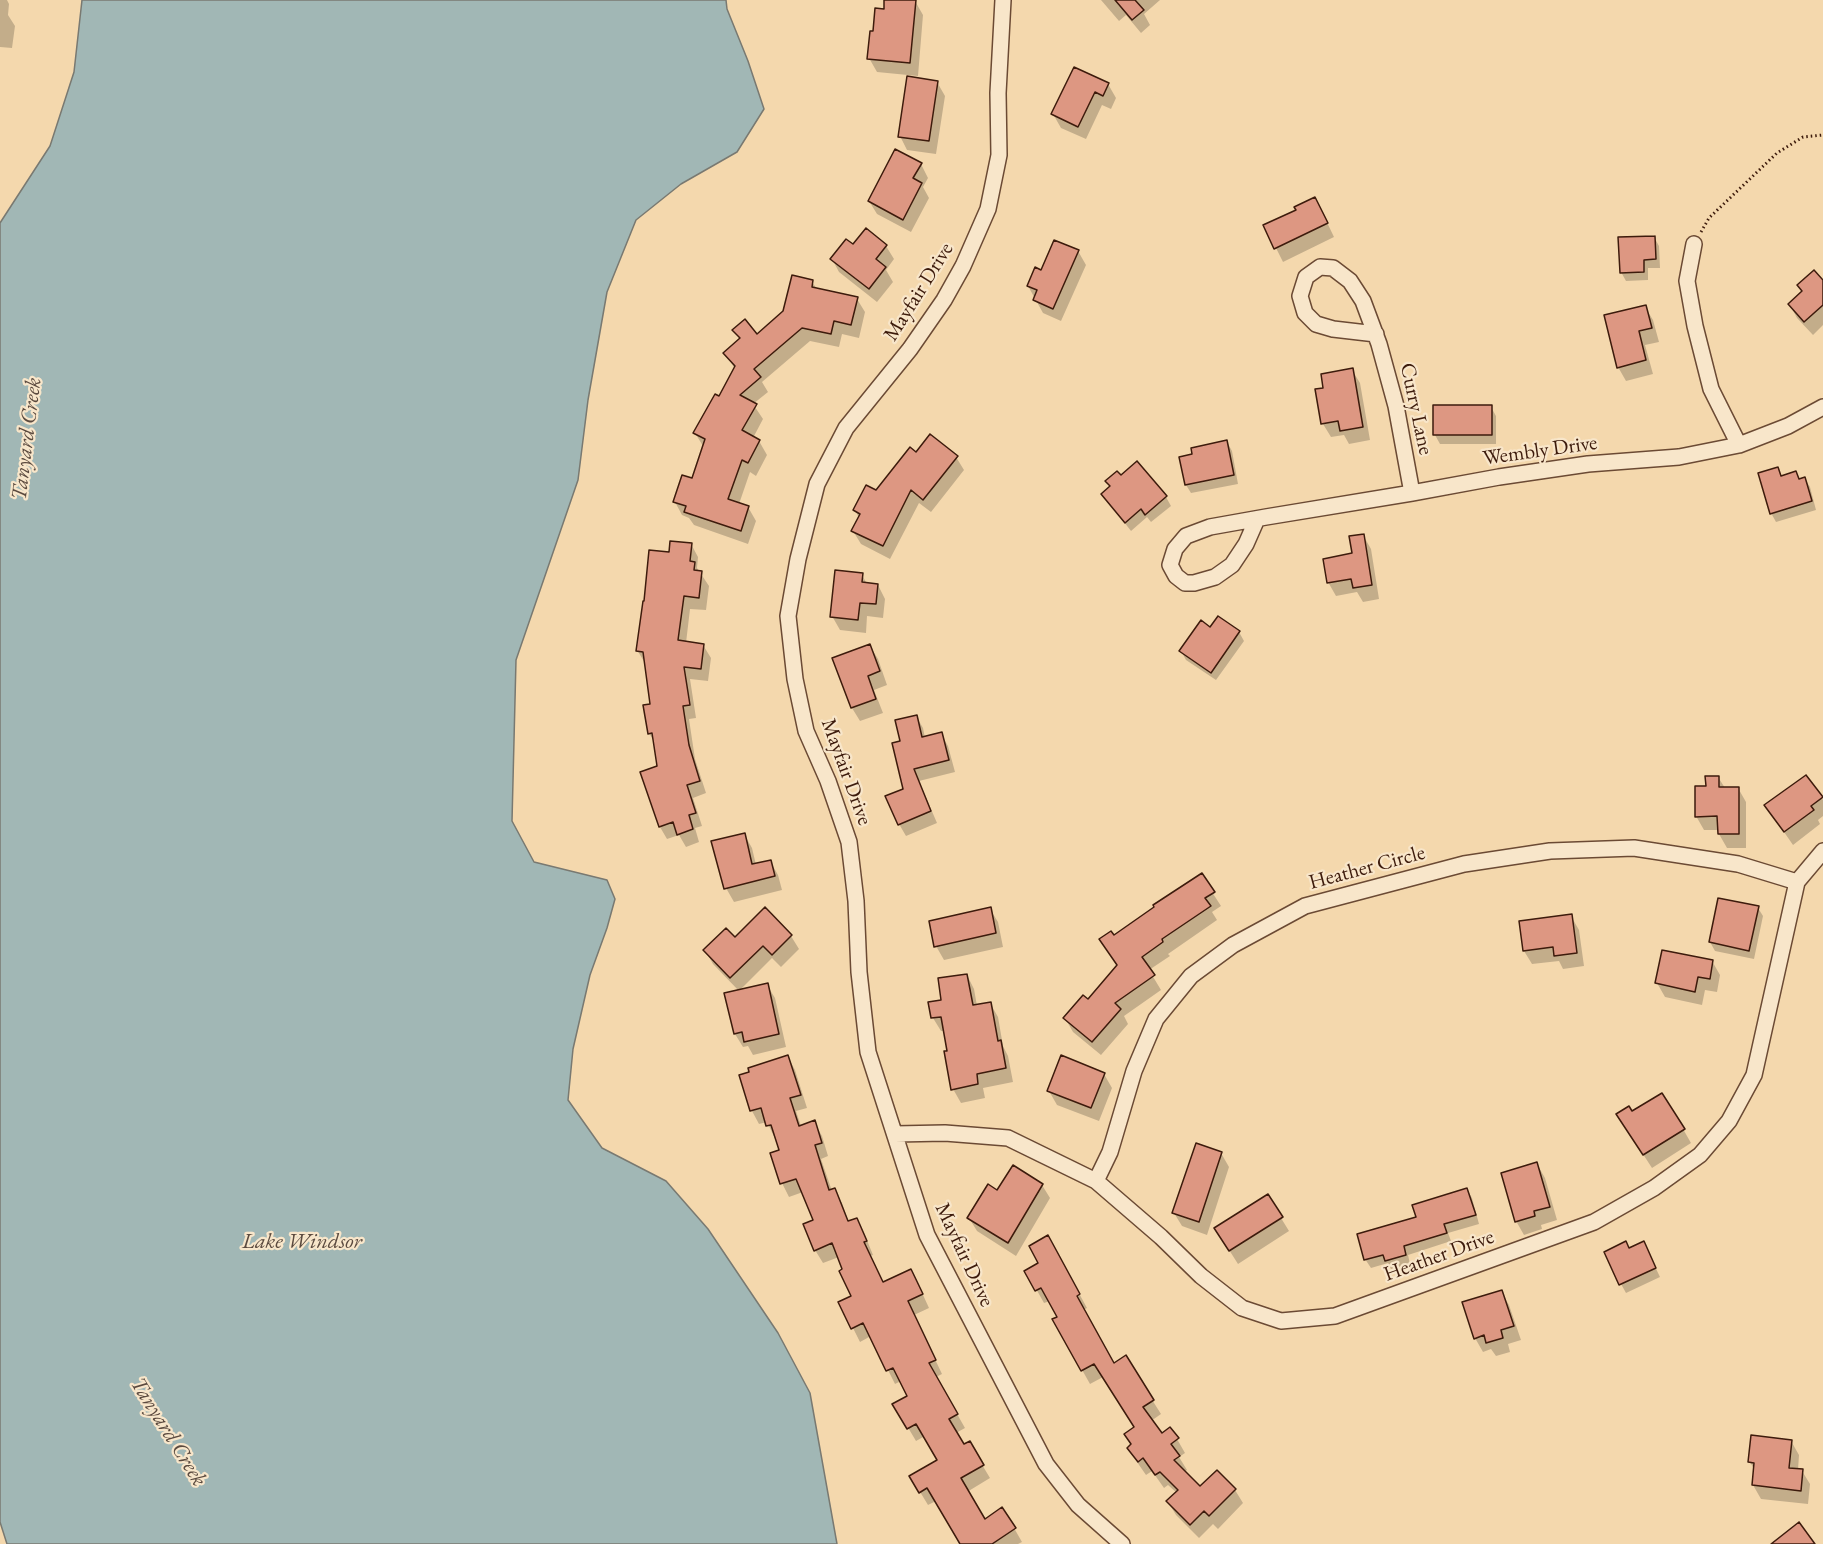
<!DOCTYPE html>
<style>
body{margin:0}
canvas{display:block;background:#f4d8ad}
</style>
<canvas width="1823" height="1544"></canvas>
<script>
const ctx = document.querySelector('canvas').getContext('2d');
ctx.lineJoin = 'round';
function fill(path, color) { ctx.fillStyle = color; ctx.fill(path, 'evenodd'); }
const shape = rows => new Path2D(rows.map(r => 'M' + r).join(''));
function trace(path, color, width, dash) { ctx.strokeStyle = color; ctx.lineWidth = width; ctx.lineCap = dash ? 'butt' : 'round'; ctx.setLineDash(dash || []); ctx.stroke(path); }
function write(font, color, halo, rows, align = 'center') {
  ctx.font = font + ' "EB Garamond",serif'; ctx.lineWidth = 4.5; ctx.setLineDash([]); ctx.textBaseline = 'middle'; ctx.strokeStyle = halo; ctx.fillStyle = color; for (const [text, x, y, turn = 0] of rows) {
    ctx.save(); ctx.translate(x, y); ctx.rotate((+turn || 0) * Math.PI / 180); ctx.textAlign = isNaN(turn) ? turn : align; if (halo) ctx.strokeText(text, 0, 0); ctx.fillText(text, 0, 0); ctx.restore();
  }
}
const water = shape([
 [82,0,726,0,727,9,748,61,764,109,737,152,681,184,636,220,607,292,588,400,578,480,516,660,512,821,534,862,607,880,615,899,607,928,590,975,573,1049,568,1100,602,1148,666,1181,708,1229,778,1333,810,1393,837,1544,7,1544,0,1522,0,223,50,146,74,72,82,0]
]);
const shadow = shape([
 [0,0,7,0,9,4,8,15,15,26,12,48,0,47],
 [886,0,915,1,923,15,918,76,877,72,869,58,874,33,885,11],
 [1101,0,1160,0,1144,14,1150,25,1141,33,1126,15,1119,21],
 [937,82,945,96,936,154,907,150,900,136],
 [1108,84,1116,98,1111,109,1102,105,1086,139,1061,128,1053,114],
 [921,164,928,178,923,187,929,198,911,232,877,214,869,201],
 [1322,212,1334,237,1283,262,1265,226],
 [1654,237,1659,246,1660,268,1648,268,1648,280,1626,281,1621,272],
 [854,246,886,246,894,259,886,270,893,282,877,302,839,272,832,259],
 [1078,251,1086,265,1061,321,1043,313,1028,286,1042,272],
 [812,282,817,289,857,299,865,312,859,338,842,334,839,347,810,341,762,382,768,392,753,404,763,419,753,438,759,441,767,455,756,476,750,472,739,504,748,507,756,521,748,544,694,525,689,518,682,515,675,502,693,480,703,446,695,433,719,398,735,369,725,353,740,340,734,330,757,336,785,312],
 [1823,282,1823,325,1813,335,1797,318,1790,305],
 [1645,307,1653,320,1659,342,1645,345,1653,374,1626,381,1618,367],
 [1352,370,1360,383,1370,440,1349,444,1344,435,1331,437,1323,424,1325,389],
 [1491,407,1496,416,1496,444,1440,444,1435,435],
 [1227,442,1232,451,1238,484,1191,493,1186,485,1194,455],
 [916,454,956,457,964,470,931,512,919,503,890,559,861,544,853,531,859,518,855,510],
 [1777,469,1782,477,1796,473,1800,480,1805,479,1810,487,1816,510,1776,522,1771,513],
 [1121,478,1166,497,1171,506,1151,522,1147,517,1131,531,1103,495,1111,488,1107,481],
 [1363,535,1371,549,1379,599,1363,602,1357,592,1336,596,1328,582,1353,555],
 [691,544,698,557,697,568,709,586,706,610,690,609,686,643,703,645,711,658,708,681,690,679,696,718,689,719,695,759,706,793,693,798,702,826,695,828,699,842,686,847,679,835,667,839,660,827,659,767,655,743,649,733,651,705,645,663,637,650,670,554],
 [862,575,867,584,878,585,885,599,883,618,867,616,866,633,840,630,832,616],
 [1211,629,1239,632,1244,641,1216,680,1186,660,1181,651],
 [870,646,878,659,887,685,874,690,883,713,860,721,852,708,834,659],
 [916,716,923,728,925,738,941,734,948,746,955,772,919,781,937,823,906,836,899,824,905,790,902,742],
 [1718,777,1725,788,1738,788,1746,802,1746,848,1727,848,1719,834,1719,830,1704,830,1696,816,1707,788],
 [1806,777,1823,800,1823,816,1818,820,1820,824,1793,845,1766,806],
 [744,834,752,848,756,865,770,861,778,875,782,890,734,902,726,888],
 [1201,875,1221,906,1212,912,1217,920,1168,954,1170,956,1149,970,1161,990,1124,1016,1128,1024,1101,1055,1073,1032,1065,1018,1088,1002,1118,966,1113,937],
 [1758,908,1763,916,1754,959,1715,951,1710,942],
 [990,909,998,922,1003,947,944,960,936,946],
 [1571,916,1579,930,1584,966,1563,969,1559,961,1532,964,1524,951],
 [791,936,799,949,781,967,772,958,739,991,713,964,705,950,735,939],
 [1712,961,1720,975,1717,992,1705,990,1702,1005,1665,997,1657,983],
 [967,975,974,989,977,1006,990,1003,998,1017,1003,1046,1008,1056,1013,1082,983,1088,985,1098,961,1103,953,1089,945,1031,941,1031,933,1018,943,1001],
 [767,985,775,998,786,1047,753,1055,748,1046,743,1047,735,1034],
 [788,1057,795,1070,807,1108,796,1111,801,1126,814,1122,822,1136,828,1156,821,1159,832,1191,834,1190,842,1203,849,1223,857,1220,864,1233,873,1255,870,1256,884,1284,918,1284,929,1308,914,1315,942,1374,936,1377,965,1428,956,1433,963,1446,969,1443,990,1478,967,1492,985,1521,1014,1528,1022,1542,1018,1544,959,1544,957,1540,959,1539,936,1501,928,1505,911,1477,939,1461,925,1436,916,1441,894,1404,909,1396,901,1381,895,1384,871,1336,860,1342,853,1328,840,1303,853,1296,839,1257,823,1263,815,1250,815,1221,803,1192,789,1197,782,1183,781,1151,767,1122,759,1124,752,1111,741,1076],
 [1104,1074,1112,1088,1099,1121,1057,1105,1049,1091],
 [1626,1128,1683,1129,1691,1143,1652,1168],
 [1221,1153,1229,1167,1207,1235,1182,1226,1174,1213],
 [1537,1164,1545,1178,1557,1220,1541,1225,1542,1229,1524,1235,1516,1221],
 [1042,1185,1050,1198,1016,1256,977,1231,969,1218],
 [1467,1189,1472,1198,1479,1224,1448,1233,1451,1241,1408,1255,1410,1264,1391,1269,1388,1263,1371,1268,1365,1259],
 [1281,1218,1289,1231,1238,1264,1224,1242],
 [1629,1250,1648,1252,1660,1277,1626,1293,1621,1284],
 [1056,1251,1087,1308,1083,1310,1113,1365,1125,1357,1161,1414,1151,1421,1162,1435,1170,1429,1177,1439,1185,1453,1179,1457,1187,1470,1184,1472,1200,1489,1235,1490,1243,1503,1218,1529,1213,1524,1199,1538,1176,1515,1168,1502,1177,1493,1168,1485,1164,1488,1152,1471,1146,1475,1137,1462,1129,1448,1132,1445,1136,1428,1103,1377,1090,1384,1054,1320,1059,1318,1050,1301,1044,1303,1026,1271],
 [1501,1291,1509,1305,1521,1340,1508,1344,1510,1352,1496,1356,1491,1349,1483,1352,1475,1338],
 [1791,1441,1799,1455,1798,1470,1802,1471,1810,1484,1808,1504,1761,1499,1753,1485,1755,1471,1750,1462]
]);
const building = shape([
 [884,0,916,0,910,63,867,59,870,31,873,31,875,8,884,9,884,0],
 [1115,0,1135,0,1144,10,1132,20,1115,0],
 [1074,67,1109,83,1103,96,1095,92,1078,127,1051,114,1074,67],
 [907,76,938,81,929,141,898,137,907,76],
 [895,149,922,163,913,178,922,183,903,220,868,201,895,149],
 [1315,197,1328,223,1274,249,1263,225,1296,210,1294,207,1315,197],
 [866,228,887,245,876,259,886,267,869,289,830,259,846,239,853,244,866,228],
 [1655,236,1656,259,1644,260,1644,272,1620,273,1618,237,1655,236],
 [1054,240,1079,250,1053,309,1033,300,1037,290,1027,286,1035,267,1041,270,1054,240],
 [1814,270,1823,280,1823,305,1804,322,1788,304,1802,291,1797,285,1814,270],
 [792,275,813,280,812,287,858,297,851,325,834,321,831,334,802,328,754,369,761,377,740,395,757,404,742,430,760,440,748,463,742,460,728,499,749,506,741,531,684,512,686,506,673,502,682,475,692,478,705,439,693,433,715,394,719,396,735,366,723,353,740,338,732,330,745,319,757,334,783,311,792,275],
 [1646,305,1652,328,1639,331,1646,360,1617,368,1604,315,1646,305],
 [1353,368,1363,427,1340,431,1338,421,1321,424,1315,389,1323,388,1321,374,1353,368],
 [1433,405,1492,405,1492,435,1433,435,1433,405],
 [930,434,958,456,923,500,911,490,883,546,851,531,860,514,853,510,866,485,876,490,910,447,916,452,930,434],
 [1227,440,1234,475,1185,485,1179,457,1192,454,1191,448,1227,440],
 [1137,461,1167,496,1145,515,1141,509,1125,523,1101,494,1110,486,1105,481,1117,471,1121,475,1137,461],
 [1778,467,1781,476,1796,471,1799,479,1805,477,1812,501,1770,514,1758,473,1778,467],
 [1364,534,1372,585,1353,588,1351,579,1327,583,1323,559,1352,553,1349,536,1364,534],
 [670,541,692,543,690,561,695,562,694,570,702,571,699,598,684,596,678,640,704,644,701,669,684,667,690,705,683,706,689,745,700,781,687,785,696,813,689,815,693,829,677,835,673,822,659,827,640,772,657,766,652,733,648,734,643,705,650,704,643,652,636,651,643,601,644,601,649,550,669,552,670,541],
 [835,570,863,573,862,582,878,584,876,604,860,603,858,620,830,617,835,570],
 [1218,616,1240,631,1211,673,1179,651,1201,620,1210,627,1218,616],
 [870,644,880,671,868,676,876,699,851,708,832,658,870,644],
 [917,715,922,737,942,732,949,760,914,769,931,811,898,825,885,796,903,789,892,743,900,741,895,720,917,715],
 [1806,775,1823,797,1811,806,1814,810,1784,832,1764,805,1806,775],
 [1705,776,1719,776,1719,787,1739,787,1739,834,1718,834,1717,816,1695,817,1695,786,1706,786,1705,776],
 [745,833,752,864,771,860,775,876,724,889,711,841,745,833],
 [1202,873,1215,892,1205,898,1211,906,1162,939,1163,942,1142,957,1155,975,1115,1003,1121,1009,1092,1042,1063,1018,1083,995,1088,999,1117,965,1099,939,1111,931,1114,935,1154,907,1153,905,1202,873],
 [1718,898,1759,906,1749,951,1709,942,1718,898],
 [765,907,792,935,772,955,763,946,730,978,703,950,726,928,735,937,765,907],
 [991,907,996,933,934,947,929,921,991,907],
 [1572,914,1577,953,1554,956,1553,947,1523,951,1519,921,1572,914],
 [1662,950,1713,960,1710,979,1698,977,1695,992,1655,983,1662,950],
 [967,974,973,1005,991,1002,998,1041,1001,1040,1006,1068,977,1074,978,1084,951,1090,944,1051,947,1051,941,1017,931,1018,928,1002,941,1000,938,978,967,974],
 [768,983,779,1034,744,1042,742,1032,734,1034,724,993,768,983],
 [788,1055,801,1095,790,1098,799,1126,815,1120,822,1143,815,1145,829,1190,835,1188,848,1221,857,1218,867,1241,864,1242,883,1282,911,1269,923,1294,908,1301,936,1360,929,1363,958,1414,949,1419,964,1444,970,1441,984,1465,961,1478,985,1519,1002,1507,1016,1528,992,1544,960,1544,927,1488,919,1493,909,1476,937,1460,916,1424,907,1429,892,1404,907,1396,893,1368,886,1371,863,1323,851,1329,838,1302,851,1296,839,1271,842,1269,832,1243,814,1251,803,1224,813,1220,796,1179,780,1184,770,1153,779,1150,771,1125,766,1126,761,1108,750,1111,739,1075,749,1072,748,1068,788,1055],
 [1061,1055,1105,1073,1091,1108,1047,1091,1061,1055],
 [1662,1093,1685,1129,1643,1155,1616,1114,1629,1106,1632,1111,1662,1093],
 [1196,1143,1222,1152,1199,1222,1172,1213,1196,1143],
 [1537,1162,1550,1207,1534,1211,1535,1216,1515,1222,1501,1173,1537,1162],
 [1013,1165,1043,1184,1008,1243,967,1218,988,1184,997,1190,1013,1165],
 [1467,1188,1476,1215,1444,1224,1447,1233,1404,1246,1406,1255,1385,1261,1383,1255,1364,1260,1357,1234,1416,1217,1412,1205,1467,1188],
 [1268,1194,1283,1217,1229,1251,1214,1228,1268,1194],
 [1048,1235,1080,1294,1077,1296,1114,1363,1126,1355,1154,1400,1143,1407,1162,1433,1170,1427,1179,1438,1171,1444,1180,1456,1174,1460,1200,1486,1217,1470,1236,1489,1209,1516,1204,1511,1190,1525,1166,1501,1178,1490,1160,1472,1155,1475,1143,1458,1138,1462,1127,1448,1131,1444,1124,1434,1134,1427,1094,1364,1081,1371,1052,1319,1057,1317,1041,1288,1035,1291,1024,1271,1038,1263,1029,1246,1048,1235],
 [1626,1241,1629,1248,1644,1241,1656,1268,1619,1285,1604,1252,1626,1241],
 [1502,1290,1514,1326,1501,1330,1503,1338,1486,1343,1484,1335,1474,1339,1462,1302,1502,1290],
 [1751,1435,1792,1440,1789,1468,1803,1469,1801,1491,1752,1485,1754,1463,1748,1462,1751,1435],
 [1799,1522,1815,1544,1771,1544,1799,1522]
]);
const path = shape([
 [1701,232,1709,218,1777,153,1803,137,1823,135]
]);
const street = shape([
 [1003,0,998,93,999,155,988,209,963,266,944,300,910,349,846,428,817,484,798,559,788,616,795,679,806,731,828,781,849,842,856,901,859,972,868,1052,927,1235,1046,1464,1078,1505,1122,1544],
 [1694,244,1687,281,1695,326,1711,389,1739,445],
 [1376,334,1333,329,1316,324,1305,313,1300,296,1306,277,1320,267,1333,268,1350,281,1363,301,1379,344,1396,406,1412,493],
 [1257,519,1246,544,1232,565,1215,577,1194,583,1185,583,1176,576,1170,565,1175,549,1186,536,1210,527,1266,517,1412,493,1499,477,1588,464,1679,457,1739,445,1788,426,1823,407],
 [895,1134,945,1133,1008,1138,1096,1181,1161,1237,1201,1276,1242,1308,1281,1321,1335,1316,1594,1222,1654,1188,1700,1155,1729,1121,1754,1075,1797,882,1823,851],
 [1096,1181,1110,1152,1134,1071,1156,1019,1191,976,1233,945,1305,906,1464,864,1550,851,1634,848,1738,864,1797,882]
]);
const streetNames = [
 ["Mayfair Drive",919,292,-58],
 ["Curry Lane",1416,409,78],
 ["Wembly Drive",1540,451,-8],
 ["Mayfair Drive",846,772,70],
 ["Heather Circle",1367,868,-15],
 ["Mayfair Drive",964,1255,65],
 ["Heather Drive",1439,1256,-20]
];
const waterNames = [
 ["Tanyard Creek",27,439,-83],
 ["Lake Windsor",302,1242],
 ["Tanyard Creek",168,1432,58]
];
fill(water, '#a1b7b5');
trace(water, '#797971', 1.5);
fill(shadow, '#0003');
fill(building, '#dd9782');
trace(building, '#3d1b0c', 1.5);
trace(street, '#6b4a34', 18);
trace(path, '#3d1b0c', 3, [1.5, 3]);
trace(street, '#f8e6ca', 15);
write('21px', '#3d1b0c', '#f8e6ca', streetNames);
write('italic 22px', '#5b4a3f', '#f8e6ca', waterNames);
</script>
